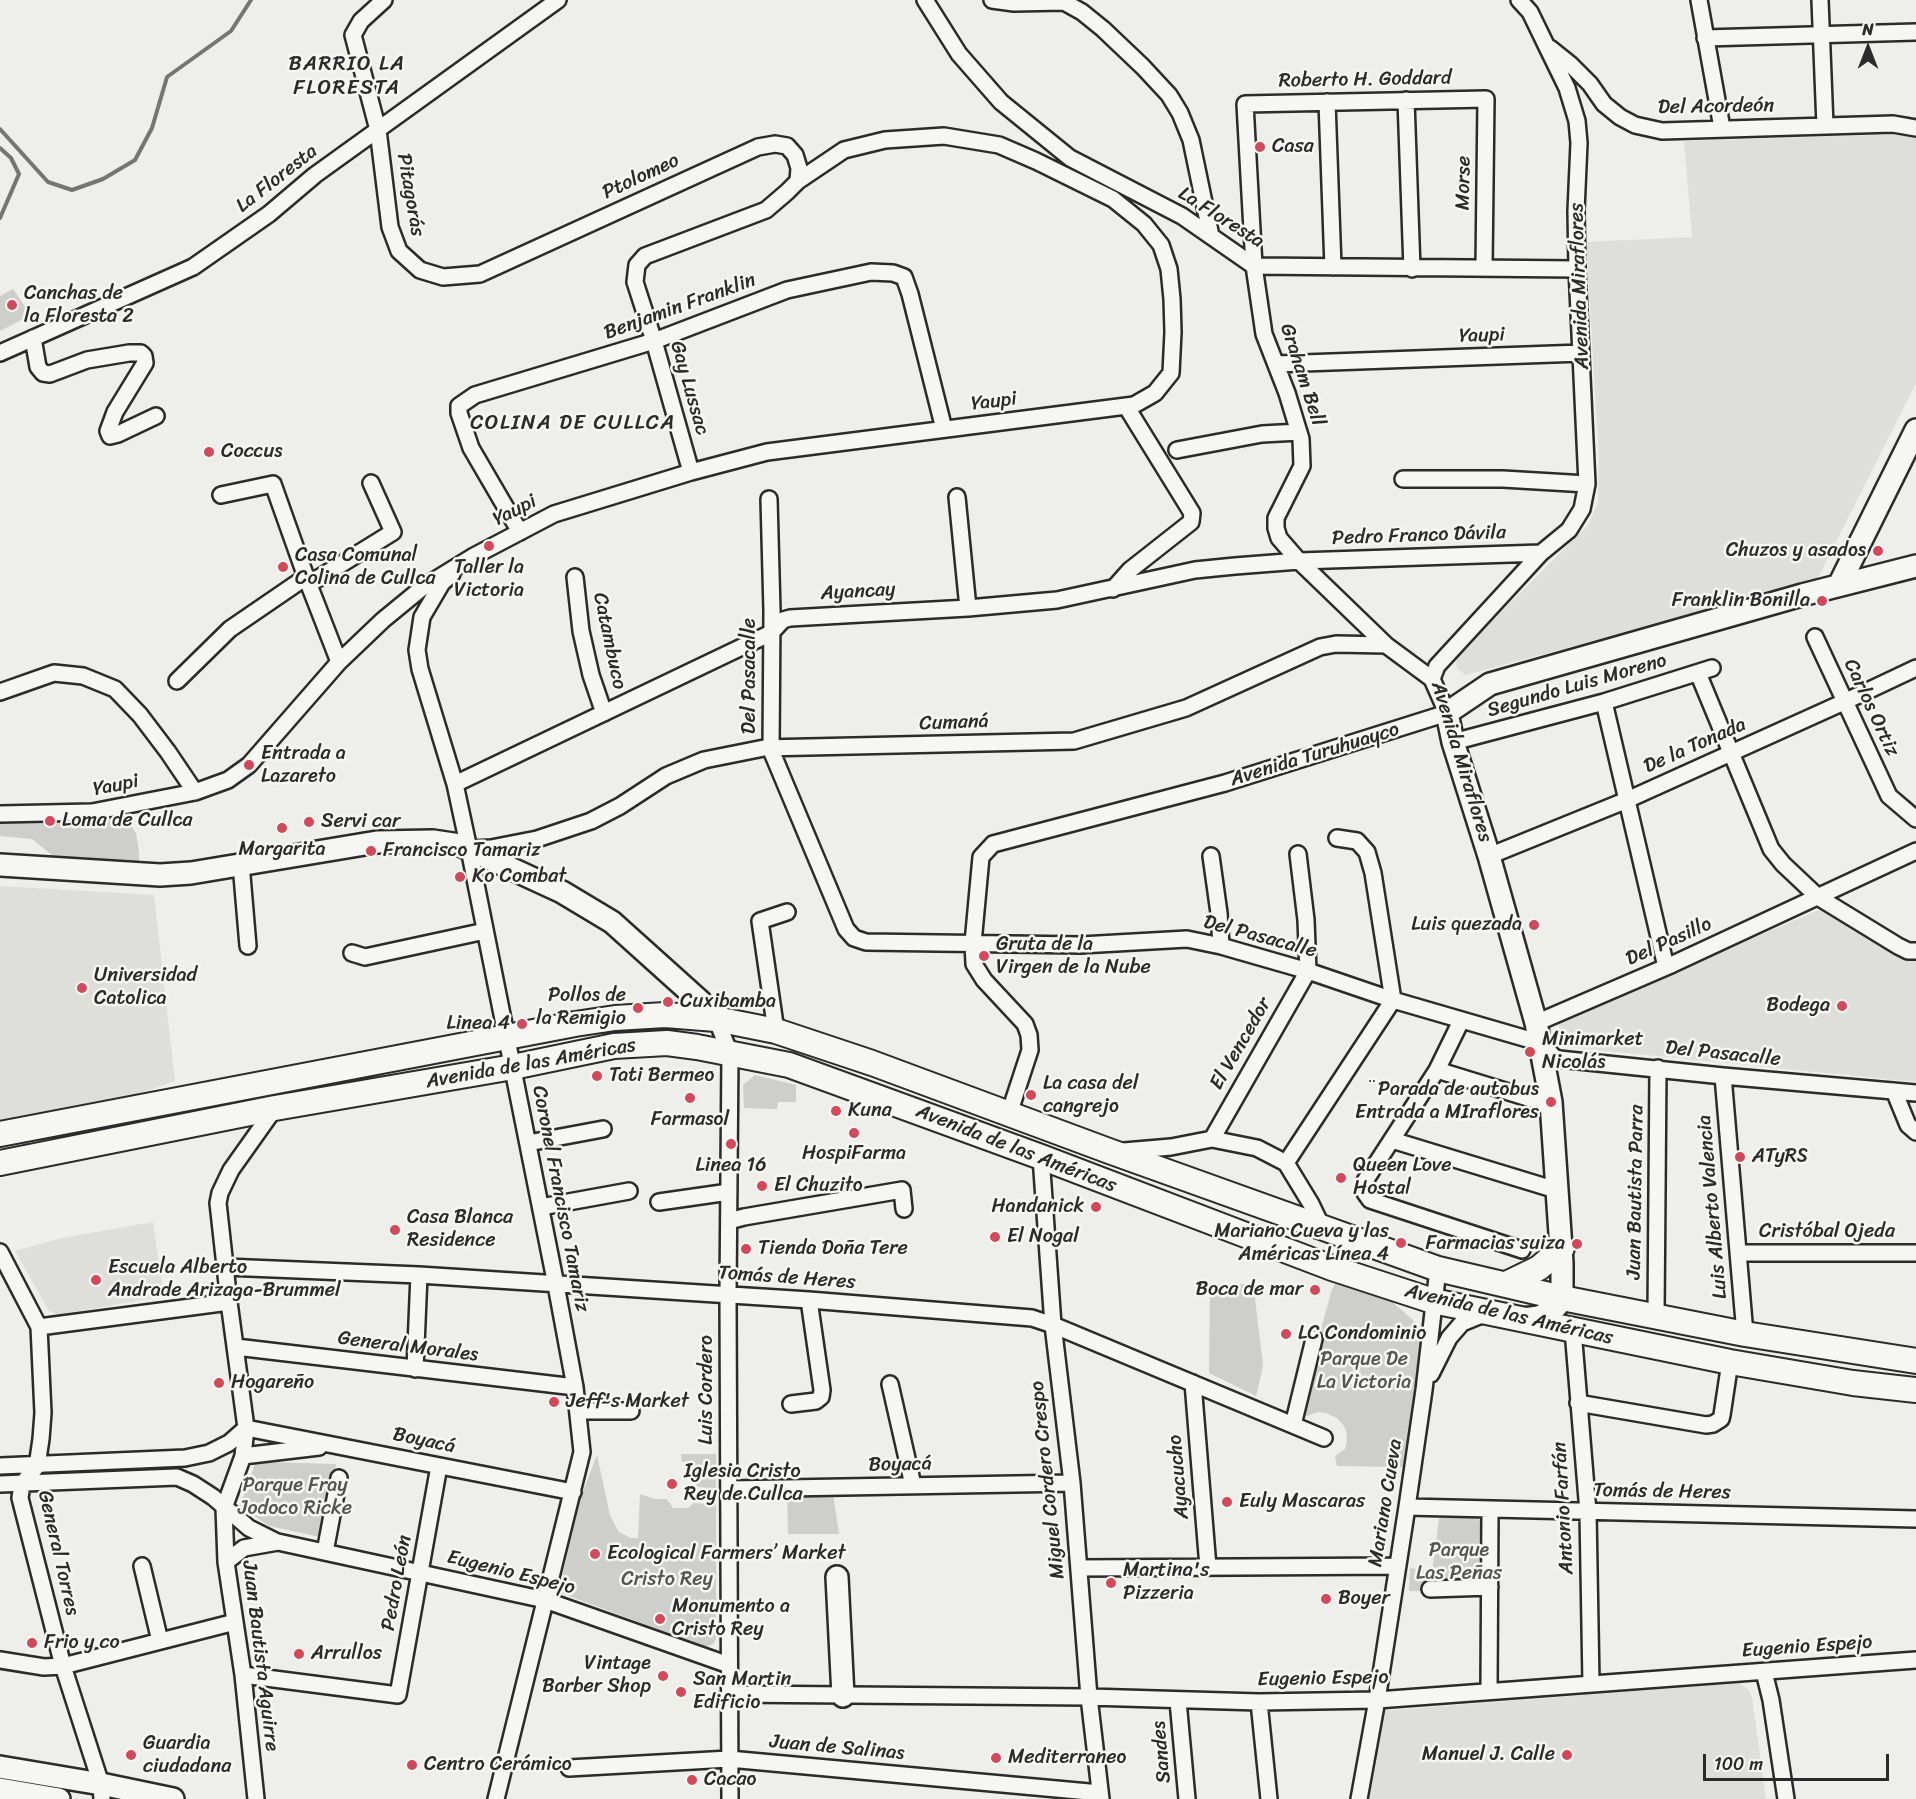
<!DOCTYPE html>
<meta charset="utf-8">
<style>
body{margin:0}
#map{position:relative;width:1916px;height:1799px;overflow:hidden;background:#eeeeea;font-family:Sriracha,sans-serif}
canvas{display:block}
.north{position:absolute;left:1838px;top:18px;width:60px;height:60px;-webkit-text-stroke:4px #f6f6f2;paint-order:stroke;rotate:0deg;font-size:16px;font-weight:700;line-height:24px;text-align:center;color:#2b2b2b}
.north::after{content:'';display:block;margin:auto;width:21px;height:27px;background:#2b2b2b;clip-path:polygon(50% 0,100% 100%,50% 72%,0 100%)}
.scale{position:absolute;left:1703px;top:1754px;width:186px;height:27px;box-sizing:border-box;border:3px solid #2b2b2b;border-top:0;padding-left:8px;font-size:18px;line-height:21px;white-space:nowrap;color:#2b2b2b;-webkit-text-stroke:4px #f6f6f2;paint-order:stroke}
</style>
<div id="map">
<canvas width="1916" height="1799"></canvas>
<div class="north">N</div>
<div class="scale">100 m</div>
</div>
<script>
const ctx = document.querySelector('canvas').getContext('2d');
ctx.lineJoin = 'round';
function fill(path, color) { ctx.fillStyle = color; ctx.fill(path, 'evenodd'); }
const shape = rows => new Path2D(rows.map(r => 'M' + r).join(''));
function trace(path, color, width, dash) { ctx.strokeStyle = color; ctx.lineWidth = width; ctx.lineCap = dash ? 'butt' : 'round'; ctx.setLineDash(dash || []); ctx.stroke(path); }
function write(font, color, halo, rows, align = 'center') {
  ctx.font = font + ' Sriracha,sans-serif'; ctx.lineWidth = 5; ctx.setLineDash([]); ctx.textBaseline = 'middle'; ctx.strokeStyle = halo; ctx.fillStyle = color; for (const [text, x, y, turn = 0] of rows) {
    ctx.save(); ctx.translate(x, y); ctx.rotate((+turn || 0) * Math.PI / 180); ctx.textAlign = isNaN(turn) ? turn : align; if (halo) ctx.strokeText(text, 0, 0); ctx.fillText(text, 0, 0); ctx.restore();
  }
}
const built = shape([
 [1909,134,1916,138,1916,383,1816,582,1465,675,1457,668,1456,657,1588,525,1598,503,1599,458,1586,242,1692,237,1684,141],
 [0,886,154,895,175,1081,126,1098,0,1122],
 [1826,907,1908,959,1916,956,1916,1082,1567,1047,1557,1021],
 [153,1222,164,1296,58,1315,49,1311,15,1251,62,1238],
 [1739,1683,1748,1689,1752,1697,1766,1799,1367,1799,1381,1711]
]);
const green = shape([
 [13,289,31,315,0,331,0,296],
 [125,818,136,833,139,852,139,865,53,856,32,839,0,836,0,821],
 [755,1075,796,1085,796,1102,778,1102,777,1109,744,1108,743,1085],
 [1210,1284,1251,1284,1254,1290,1263,1366,1256,1396,1209,1373],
 [1335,1284,1391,1301,1413,1320,1421,1334,1423,1342,1403,1467,1337,1466,1335,1456,1345,1449,1347,1441,1346,1430,1343,1425,1337,1418,1326,1413,1318,1412,1307,1416,1298,1413,1332,1289],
 [681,1454,716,1454,716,1639,713,1644,706,1647,561,1593,561,1582,581,1496,597,1455,610,1515,615,1525,619,1532,631,1538,638,1538,640,1494,655,1499,667,1499,673,1508,688,1508,694,1503,709,1504,712,1495,706,1488,693,1486,689,1468,686,1462,682,1462],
 [265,1462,336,1464,326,1532,320,1537,269,1526,240,1506,255,1464],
 [787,1491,833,1493,839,1534,788,1534],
 [1439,1518,1478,1518,1482,1524,1485,1592,1409,1591,1410,1568,1432,1572]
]);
const stream = shape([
 [0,129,48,182,72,190,103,179,135,160,152,128,167,77,231,31,251,0],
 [0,148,11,158,19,174,0,218]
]);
const street = shape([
 [384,0,361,21,353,35,378,130,390,227,399,251,420,270,443,277,480,274,758,147,775,144,787,146,795,155,799,168,798,181],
 [925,0,959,54,1001,102,1070,158,1182,216,1254,266,1577,269],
 [992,0,1014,3,1064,2,1082,12,1103,29,1143,67,1169,95,1180,113,1191,140,1211,236],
 [1699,0,1722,128],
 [1820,0,1825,126],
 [1705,38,1916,32],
 [1550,48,1570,64,1590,84,1604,104,1620,117,1635,125,1662,131,1893,124,1916,128],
 [1406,100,1412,269],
 [1327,102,1333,267],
 [33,338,38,367,43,373,50,374,87,360,129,353,141,353,144,356,145,363,115,412,108,431,110,436,118,434,156,416],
 [0,353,193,267,269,214,315,175,558,0],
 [1276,364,1581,353],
 [1177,450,1262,434,1299,432],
 [1403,479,1503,479,1587,484],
 [221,495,273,484,306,577,339,662],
 [957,497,968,608],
 [769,499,772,611,771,750,846,929,854,938,866,942,1081,945,1187,939,1221,946,1308,971,1393,1000,1541,1043,1554,1057,1559,1059,1723,1076,1916,1093],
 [520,532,471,448,459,413,459,406,475,395,654,341,787,290,871,272,893,273,904,277,910,294,944,429],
 [452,574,442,583,422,617,417,650,420,669,455,784,469,849,556,1285,575,1387,582,1452,496,1799],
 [575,577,581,631,591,675,604,713],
 [309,584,393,532,371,483],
 [1113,589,1130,570,1191,522,1192,513,1126,406],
 [1815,637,1889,796,1916,819],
 [1386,645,1299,561,1279,538,1276,528,1276,518,1302,466,1301,439,1287,393,1264,334,1254,266,1245,104,1486,99,1484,267],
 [1698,673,1771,849,1783,864,1818,897,1898,946,1908,951,1916,951],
 [177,681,230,629,306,577],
 [0,692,54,673,83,676,115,689,140,715,168,752,195,792],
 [1604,702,1666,967],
 [1453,742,1604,702,1712,668],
 [455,784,771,633,783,620,790,618,968,608,1057,600,1195,570,1235,566,1299,561,1541,553],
 [0,814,92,812,195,792,228,780,249,765,339,662,383,620,422,588,474,556,554,514,691,472,767,452,1134,405,1155,393,1171,373,1173,332,1172,299,1169,269,1161,245,1144,224,1113,199,1036,161,999,145,944,136,885,140,844,150,798,181,787,192,766,210,645,256,637,265,635,282,654,341,691,472],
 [472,849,491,848,537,839,591,821,620,806,666,776,704,760,764,748,1074,741,1186,708,1320,647,1336,644,1386,645,1432,679],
 [1211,856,1219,913,1221,946],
 [1489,856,1627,800,1844,702,1916,668],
 [241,864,248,946],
 [352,953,365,957,485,931],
 [716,1019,730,1053,728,1295,730,1799],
 [1461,1021,1437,1070,1365,1181,1365,1193,1370,1200,1522,1250],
 [1536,1023,1673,964,1916,851],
 [776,1031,760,921,787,912],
 [1437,1070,1551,1105],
 [1723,1076,1745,1334],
 [1894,1091,1908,1125,1916,1132],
 [1009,1114,1030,1050,1029,1035,1025,1024,984,980,974,964,973,943,981,857,993,844,1225,783,1447,713,1432,679,1437,666,1541,553,1569,530,1582,509,1587,484,1577,269,1576,211,1579,143,1577,121,1567,88,1547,47,1530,12,1519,0],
 [1212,1139,1308,971,1306,920,1298,854],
 [1392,1140,1556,1190],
 [528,1143,603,1129],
 [1124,1151,1171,1147,1212,1139,1257,1148,1286,1163],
 [1041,1157,1053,1325,1072,1483,1089,1697,1101,1799],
 [1286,1163,1393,1000,1373,873,1367,852,1357,841,1337,838],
 [1286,1163,1311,1204,1323,1229],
 [659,1202,729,1192],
 [541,1207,629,1191],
 [729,1221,744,1217,902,1190,904,1209],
 [0,1252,39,1327,43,1413,41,1439,37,1466,22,1484,20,1498,63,1666,101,1784,102,1799],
 [1738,1253,1916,1253],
 [225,1267,419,1275,809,1300,1032,1318,1053,1325,1324,1438],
 [1656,1315,1658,1068],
 [39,1327,229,1302],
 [1573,1330,1588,1512,1591,1683],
 [236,1347,575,1387],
 [415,1369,419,1275],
 [1431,1374,1449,1338,1462,1323,1484,1314],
 [1193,1383,1208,1567],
 [890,1384,913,1485],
 [1578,1403,1706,1425,1713,1424,1721,1419,1722,1415,1730,1362],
 [791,1404,816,1401,821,1397,822,1390,809,1300],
 [579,1411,631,1411],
 [1293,1425,1314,1339],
 [243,1456,319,1447],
 [0,1466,185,1458,209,1453,229,1443,246,1428,573,1492],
 [0,1484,177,1477,193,1484,213,1497,249,1528,277,1542],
 [729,1489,1072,1483],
 [1407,1507,1916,1519],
 [325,1552,339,1478],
 [226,1562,244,1548,278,1542,545,1600,729,1665],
 [142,1566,160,1641],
 [1079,1568,1398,1566],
 [1430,1589,1490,1587],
 [0,1660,44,1667,63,1666,235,1622],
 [1764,1672,1771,1700,1786,1799],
 [243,1675,398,1695,439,1466],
 [1489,1690,1490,1510],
 [729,1694,1089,1697,1259,1702,1377,1700,1916,1660],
 [1178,1701,1187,1799],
 [1259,1702,1269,1799],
 [569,1768,729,1759,1100,1793],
 [256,1799,243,1675,226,1562,224,1508,243,1456,246,1428,229,1302,218,1203,220,1193,231,1170,275,1108],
 [1359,1799,1377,1700,1407,1507,1424,1390,1438,1269]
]);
const secondary = shape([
 [1839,585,1916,430],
 [0,865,160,875,191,873,377,842,433,841,460,845,562,892,612,922,701,1002,716,1019],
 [1523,1319,1539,1317,1549,1312,1557,1306,1562,1298,1562,1263,1551,1102,1536,1023,1489,856,1453,742,1447,713,1490,684,1802,595,1916,566],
 [837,1577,843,1696],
 [0,1767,101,1784,173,1799],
 [0,1789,59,1799]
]);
const primary = shape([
 [0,1134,575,1024,615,1018,665,1015,716,1019,776,1031,872,1063,1109,1151,1438,1269,1562,1298,1745,1334,1916,1361],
 [0,1163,275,1108,513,1067,614,1046,667,1043,697,1047,789,1065,1041,1157,1332,1268,1433,1301,1730,1362,1853,1383,1916,1390],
 [1506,1284,1539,1268,1562,1248]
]);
const markers = [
 [1260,147,6,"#d1495b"],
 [12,305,6,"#d1495b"],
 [209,452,6,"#d1495b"],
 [489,546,6,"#d1495b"],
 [1878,551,6,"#d1495b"],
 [283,567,6,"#d1495b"],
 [1822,601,6,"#d1495b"],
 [249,765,6,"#d1495b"],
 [50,821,6,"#d1495b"],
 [309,822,6,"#d1495b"],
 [282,828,6,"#d1495b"],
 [371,851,6,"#d1495b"],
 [460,877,6,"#d1495b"],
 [1534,925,6,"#d1495b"],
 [984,956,6,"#d1495b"],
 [82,988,6,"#d1495b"],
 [668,1002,6,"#d1495b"],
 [1842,1006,6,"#d1495b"],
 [638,1008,6,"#d1495b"],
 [522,1024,6,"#d1495b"],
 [1530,1052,6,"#d1495b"],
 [597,1076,6,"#d1495b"],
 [1031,1095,6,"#d1495b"],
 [690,1098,6,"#d1495b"],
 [1551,1102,6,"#d1495b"],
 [836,1111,6,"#d1495b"],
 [854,1133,6,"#d1495b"],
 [731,1144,6,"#d1495b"],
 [1740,1157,6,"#d1495b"],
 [1341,1178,6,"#d1495b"],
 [762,1186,6,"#d1495b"],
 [1096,1207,6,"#d1495b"],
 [395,1230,6,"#d1495b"],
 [995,1237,6,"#d1495b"],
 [1401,1243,6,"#d1495b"],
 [1577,1244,6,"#d1495b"],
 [746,1249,6,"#d1495b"],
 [96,1280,6,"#d1495b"],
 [1315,1290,6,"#d1495b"],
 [1286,1334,6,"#d1495b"],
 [219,1383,6,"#d1495b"],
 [554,1402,6,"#d1495b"],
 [672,1484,6,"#d1495b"],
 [1227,1502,6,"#d1495b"],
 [595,1554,6,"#d1495b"],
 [1111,1583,6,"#d1495b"],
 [1326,1599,6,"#d1495b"],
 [660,1619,6,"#d1495b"],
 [32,1643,6,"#d1495b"],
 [299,1654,6,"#d1495b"],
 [663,1676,6,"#d1495b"],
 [681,1692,6,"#d1495b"],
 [131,1755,6,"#d1495b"],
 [1567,1755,6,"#d1495b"],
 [996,1758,6,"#d1495b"],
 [412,1765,6,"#d1495b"],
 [692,1780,6,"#d1495b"]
];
const streetNames = [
 ["Roberto H. Goddard",1365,80,-1],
 ["Del Acordeón",1716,107,-1],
 ["Ptolomeo",641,177,-25],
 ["La Floresta",277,179,-38],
 ["Morse",1464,183,-89],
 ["Pitagorás",410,195,80],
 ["La Floresta",1221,218,32],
 ["Avenida Miraflores",1580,286,-92],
 ["Benjamin Franklin",680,307,-20],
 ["Yaupi",1482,336,-2],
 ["Graham Bell",1302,375,72],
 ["Gay Lussac",689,388,74],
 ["Yaupi",994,402,-7],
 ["Yaupi",515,511,-27],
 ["Pedro Franco Dávila",1419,536,-2],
 ["Ayancay",858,592,-3],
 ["Catambuco",609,641,78],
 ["Del Pasacalle",750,676,-90],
 ["Segundo Luis Moreno",1577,686,-16],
 ["Carlos Ortiz",1871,708,65],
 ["Cumaná",954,723,-2],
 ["De la Tonada",1695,746,-24],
 ["Avenida Turuhuayco",1315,755,-17],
 ["Avenida Miraflores",1461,762,73],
 ["Yaupi",116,786,-11],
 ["Del Pasacalle",1260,937,15],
 ["Del Pasillo",1669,942,-24],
 ["El Vencedor",1241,1044,-60],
 ["Del Pasacalle",1723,1054,6],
 ["Avenida de las Américas",531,1064,-10],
 ["Avenida de las Américas",1016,1149,21],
 ["Juan Bautista Parra",1636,1192,-89],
 ["Coronel Francisco Tamariz",560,1199,79],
 ["Luis Alberto Valencia",1713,1207,-95],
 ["Cristóbal Ojeda",1827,1232],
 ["Tomás de Heres",787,1278,4],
 ["Avenida de las Américas",1509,1315,13],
 ["General Morales",408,1347,7],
 ["Luis Cordero",707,1390,-90],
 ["Boyacá",424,1441,12],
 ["Boyacá",900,1465,-1],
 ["Ayacucho",1179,1477,-95],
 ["Miguel Cordero Crespo",1048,1480,-96],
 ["Tomás de Heres",1662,1492,1],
 ["Mariano Cueva",1386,1503,-81],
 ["Antonio Farfán",1564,1508,-93],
 ["General Torres",58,1553,77],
 ["Eugenio Espejo",511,1573,14],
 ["Pedro León",397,1583,-80],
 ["Eugenio Espejo",1807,1647,-4],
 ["Juan Bautista Aguirre",260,1656,83],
 ["Eugenio Espejo",1323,1679,-1],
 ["Juan de Salinas",837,1748,5],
 ["Sandes",1162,1752,-95]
];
const poiNames = [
 ["Casa",1272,147],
 ["Canchas de",24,294],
 ["la Floresta 2",24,317],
 ["Coccus",221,452],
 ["Chuzos y asados",1866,551,"right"],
 ["Casa Comunal",295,556],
 ["Colina de Cullca",295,579],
 ["Taller la",489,568,"center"],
 ["Victoria",489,591,"center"],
 ["Franklin Bonilla",1810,601,"right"],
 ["Entrada a",261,754],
 ["Lazareto",261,777],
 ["Loma de Cullca",62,821],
 ["Servi car",321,822],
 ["Margarita",282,850,"center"],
 ["Francisco Tamariz",383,851],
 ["Ko Combat",472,877],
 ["Luis quezada",1522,925,"right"],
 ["Gruta de la",996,945],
 ["Virgen de la Nube",996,968],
 ["Universidad",94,976],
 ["Catolica",94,999],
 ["Pollos de",626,996,"right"],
 ["la Remigio",626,1019,"right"],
 ["Cuxibamba",680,1002],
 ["Bodega",1830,1006,"right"],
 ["Linea 4",510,1024,"right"],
 ["Minimarket",1542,1040],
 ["Nicolás",1542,1063],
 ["Tati Bermeo",609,1076],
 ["La casa del",1043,1084],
 ["cangrejo",1043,1107],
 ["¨Parada de autobus",1539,1090,"right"],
 ["Entrada a MIraflores",1539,1113,"right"],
 ["Kuna",848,1111],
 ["Farmasol",690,1120,"center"],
 ["HospiFarma",854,1154,"center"],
 ["ATyRS",1752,1157],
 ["Linea 16",731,1166,"center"],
 ["Queen Love",1353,1166],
 ["Hostal",1353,1189],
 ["El Chuzito",774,1186],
 ["Handanick",1084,1207,"right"],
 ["Casa Blanca",407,1218],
 ["Residence",407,1241],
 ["Mariano Cueva y las",1389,1232,"right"],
 ["Américas Línea 4",1389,1255,"right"],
 ["El Nogal",1007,1237],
 ["Farmacias suiza",1565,1244,"right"],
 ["Tienda Doña Tere",758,1249],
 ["Escuela Alberto",108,1268],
 ["Andrade Arizaga-Brummel",108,1291],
 ["Boca de mar",1303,1290,"right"],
 ["LC Condominio",1298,1334],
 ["Hogareño",231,1383],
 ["Jeff's Market",566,1402],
 ["Iglesia Cristo",684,1472],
 ["Rey de Cullca",684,1495],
 ["Euly Mascaras",1239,1502],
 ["Ecological Farmers’ Market",607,1554],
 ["Martina's",1123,1571],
 ["Pizzeria",1123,1594],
 ["Boyer",1338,1599],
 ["Monumento a",672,1607],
 ["Cristo Rey",672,1630],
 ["Frio y co",44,1643],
 ["Arrullos",311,1654],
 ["Vintage",651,1664,"right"],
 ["Barber Shop",651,1687,"right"],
 ["San Martin",693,1680],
 ["Edificio",693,1703],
 ["Guardia",143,1744],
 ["ciudadana",143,1767],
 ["Manuel J. Calle",1555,1755,"right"],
 ["Mediterraneo",1008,1758],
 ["Centro Cerámico",424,1765],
 ["Cacao",704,1780]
];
const parkNames = [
 ["Parque De",1364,1360],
 ["La Victoria",1364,1383],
 ["Parque Fray",295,1486],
 ["Jodoco Ricke",295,1509],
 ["Parque",1459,1551],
 ["Las Peñas",1459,1574],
 ["Cristo Rey",667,1580]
];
const neighbourhoodNames = [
 ["BARRIO LA",347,65],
 ["FLORESTA",347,89],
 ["COLINA DE CULLCA",573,424]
];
fill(built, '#dededb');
fill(green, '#cececa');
trace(stream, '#757573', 4);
trace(street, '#2b2b2b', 20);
trace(secondary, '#2b2b2b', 26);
trace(primary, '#2b2b2b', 28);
trace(street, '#f6f6f2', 15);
trace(secondary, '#f6f6f2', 21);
trace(primary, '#f6f6f2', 24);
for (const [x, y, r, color] of markers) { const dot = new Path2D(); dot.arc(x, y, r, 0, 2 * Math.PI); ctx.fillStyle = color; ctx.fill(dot); trace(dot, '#f6f6f2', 2); }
write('20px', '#2b2b2b', '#f6f6f2', streetNames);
write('20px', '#2b2b2b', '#f6f6f2', poiNames, 'left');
write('20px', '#545453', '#f6f6f2', parkNames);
ctx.letterSpacing = '1.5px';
write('21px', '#2b2b2b', '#f6f6f2', neighbourhoodNames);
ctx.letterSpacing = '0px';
</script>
